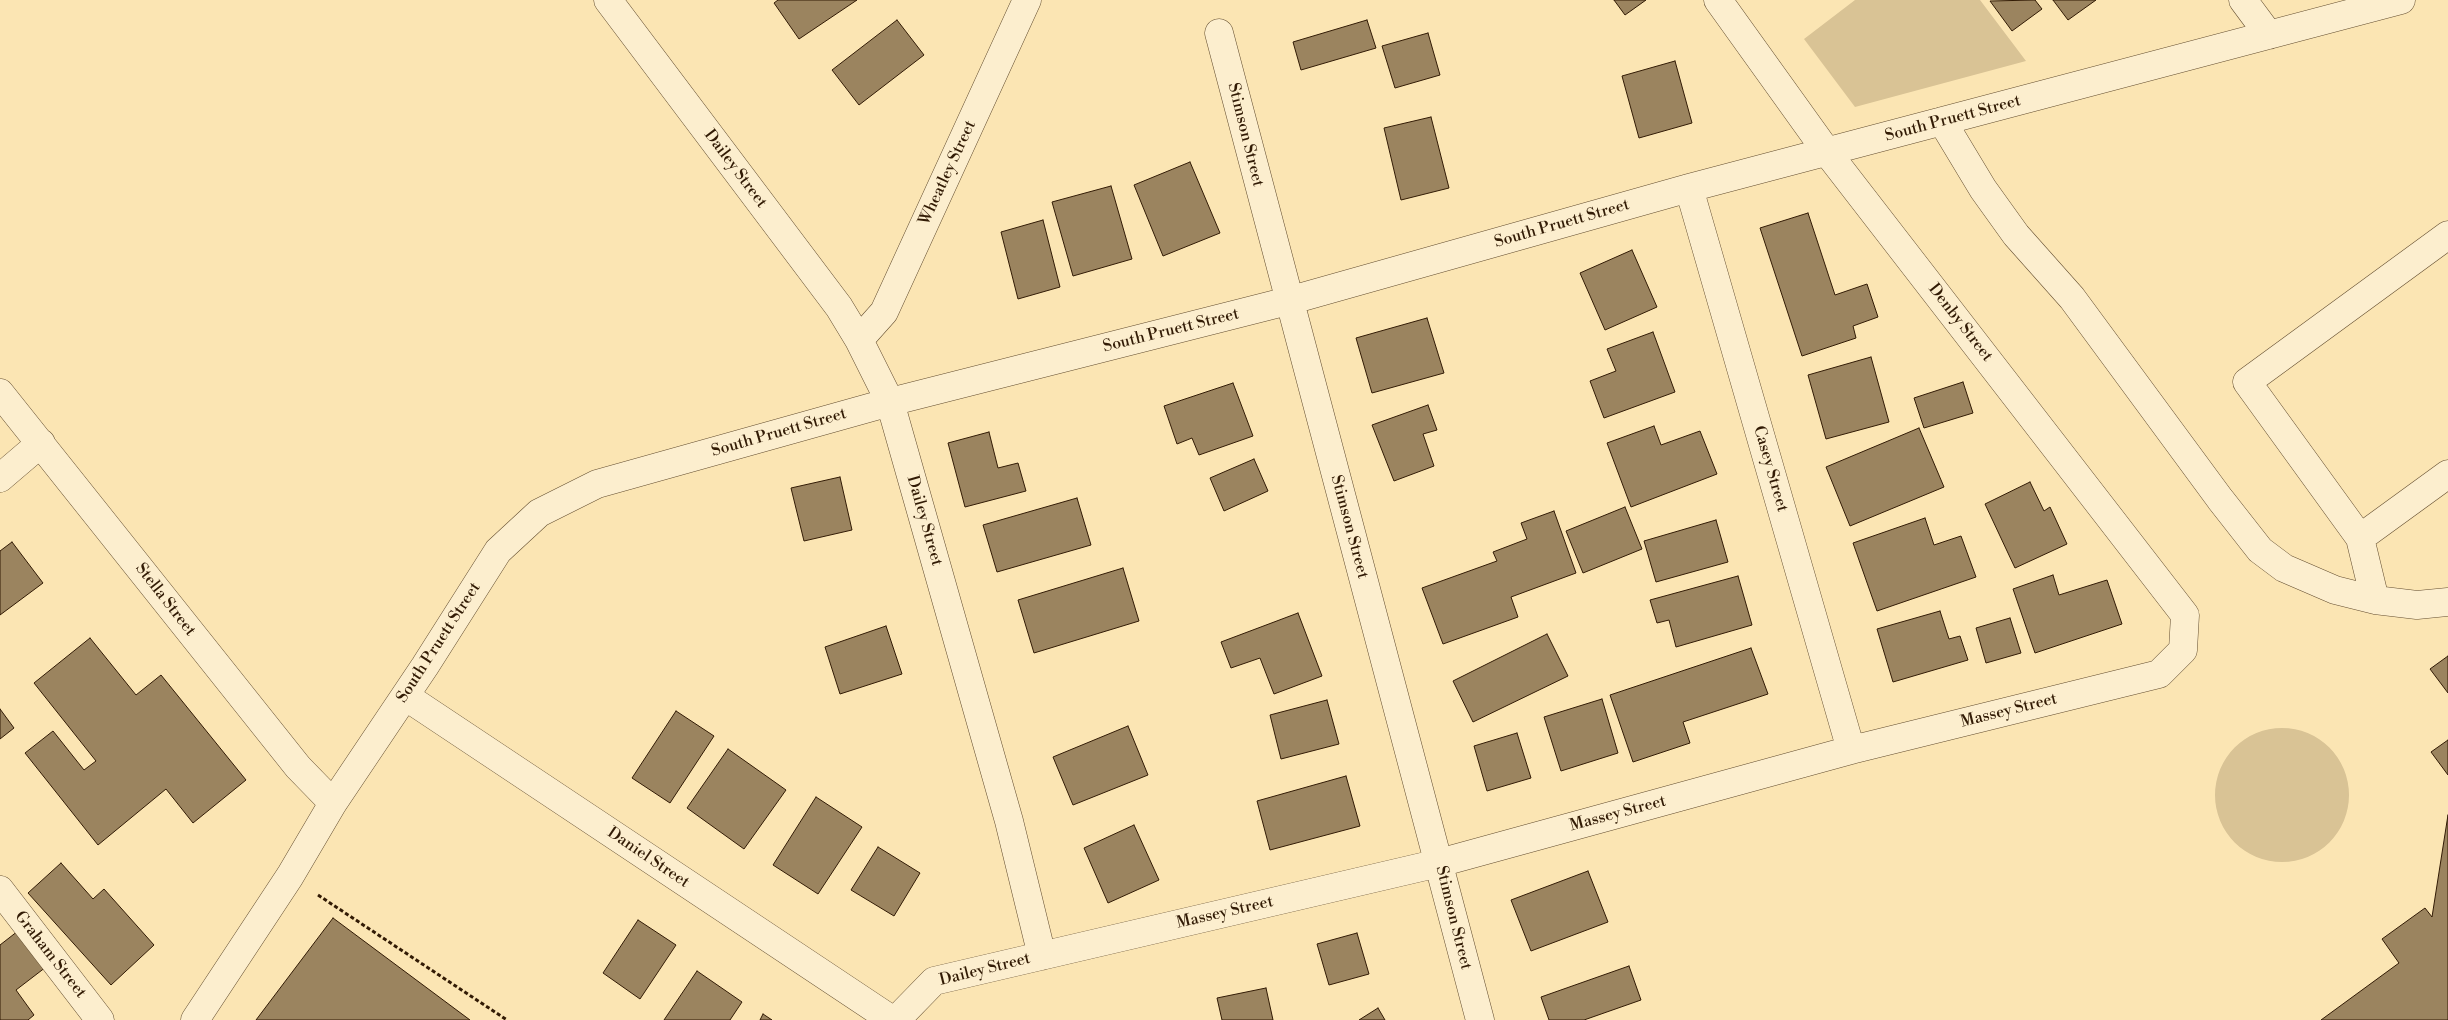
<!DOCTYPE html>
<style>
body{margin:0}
canvas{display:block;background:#fbe5b3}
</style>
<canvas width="2448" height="1020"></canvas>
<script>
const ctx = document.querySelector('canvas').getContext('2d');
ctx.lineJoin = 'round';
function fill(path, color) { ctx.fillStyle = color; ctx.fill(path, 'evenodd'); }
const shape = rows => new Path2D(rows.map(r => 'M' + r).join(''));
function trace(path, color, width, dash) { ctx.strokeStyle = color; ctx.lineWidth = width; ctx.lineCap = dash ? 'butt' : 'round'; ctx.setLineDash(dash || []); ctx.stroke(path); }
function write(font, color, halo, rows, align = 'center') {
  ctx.font = font + ' "Libre Bodoni",serif'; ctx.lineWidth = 4; ctx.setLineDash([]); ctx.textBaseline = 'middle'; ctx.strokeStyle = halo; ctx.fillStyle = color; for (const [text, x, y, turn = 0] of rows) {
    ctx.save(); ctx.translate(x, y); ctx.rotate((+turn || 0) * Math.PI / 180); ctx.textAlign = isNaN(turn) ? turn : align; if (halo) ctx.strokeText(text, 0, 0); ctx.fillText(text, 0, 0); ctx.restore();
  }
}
const green = shape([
 [1855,0,1980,0,2026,61,1855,107,1804,39],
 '2215 795a67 67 0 1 1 134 0a67 67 0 1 1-134 0Z'
]);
const building = shape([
 [778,0,857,0,799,39,774,3,778,0],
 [1614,0,1646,0,1625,15,1614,0],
 [2035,0,2042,9,2012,31,1990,1,2035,0],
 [2053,0,2096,0,2068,20,2053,0],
 [897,20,924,55,859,105,832,70,897,20],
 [1367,20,1376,48,1301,70,1293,42,1367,20],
 [1428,33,1440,75,1395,88,1382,46,1428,33],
 [1675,61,1692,123,1639,138,1622,76,1675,61],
 [1431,117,1449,188,1401,200,1384,128,1431,117],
 [1190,162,1220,233,1163,256,1134,185,1190,162],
 [1111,186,1132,259,1073,276,1052,202,1111,186],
 [1808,213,1835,295,1867,284,1878,317,1853,326,1856,338,1802,356,1760,228,1808,213],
 [1043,220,1060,287,1018,299,1001,232,1043,220],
 [1632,250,1657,307,1605,330,1580,273,1632,250],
 [1427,318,1444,373,1372,393,1356,338,1427,318],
 [1653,332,1675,392,1604,418,1590,381,1616,371,1607,349,1653,332],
 [1871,357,1889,422,1826,439,1808,375,1871,357],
 [1963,382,1973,413,1924,428,1914,398,1963,382],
 [1233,383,1253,436,1199,455,1192,438,1177,444,1164,406,1233,383],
 [1428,405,1437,430,1423,434,1434,466,1394,481,1372,425,1428,405],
 [1654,426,1661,445,1700,431,1717,474,1631,507,1607,443,1654,426],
 [1919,428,1944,487,1850,526,1826,467,1919,428],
 [989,432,998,468,1018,463,1026,491,965,507,948,443,989,432],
 [1254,459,1268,491,1224,511,1210,478,1254,459],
 [840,477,852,530,804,541,791,488,840,477],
 [2030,482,2044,511,2050,507,2067,544,2015,568,1985,504,2030,482],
 [1077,498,1091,545,997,572,983,525,1077,498],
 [1625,507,1642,549,1583,573,1566,531,1625,507],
 [1554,511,1576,573,1511,597,1518,617,1443,644,1422,588,1497,561,1493,552,1527,539,1521,523,1554,511],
 [1925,518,1934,545,1961,536,1976,577,1877,611,1853,543,1925,518],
 [1716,520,1728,562,1656,582,1644,541,1716,520],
 [12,542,43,583,0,615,0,551,12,542],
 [1123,568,1139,621,1034,653,1018,600,1123,568],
 [2053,575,2059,595,2107,580,2122,624,2035,653,2013,589,2053,575],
 [1738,576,1752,625,1676,647,1669,620,1657,623,1650,600,1738,576],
 [1940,611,1949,639,1960,636,1968,660,1893,682,1877,629,1940,611],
 [1298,613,1322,676,1274,694,1260,658,1231,668,1221,642,1298,613],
 [2010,618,2021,653,1986,663,1976,628,2010,618],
 [886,626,902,674,840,694,825,647,886,626],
 [1547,634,1568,676,1473,722,1453,681,1547,634],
 [90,638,136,695,161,675,246,780,193,823,166,789,98,845,25,753,53,731,84,770,96,761,34,683,90,638],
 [1751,648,1768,694,1683,722,1690,743,1633,762,1610,695,1751,648],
 [2448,656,2448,693,2430,669,2448,656],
 [1602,699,1618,753,1561,771,1544,717,1602,699],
 [1327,700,1339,744,1281,759,1270,715,1327,700],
 [0,709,14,728,0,739,0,709],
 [676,711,714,736,670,803,632,778,676,711],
 [1128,726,1148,775,1073,805,1053,757,1128,726],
 [1517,733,1531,778,1487,791,1474,746,1517,733],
 [2448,740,2448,775,2431,752,2448,740],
 [728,749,786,790,744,849,687,808,728,749],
 [1346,776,1360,826,1270,850,1257,801,1346,776],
 [816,797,862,827,818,894,773,865,816,797],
 [2448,815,2448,1020,2321,1020,2399,963,2382,939,2425,908,2432,917,2448,815],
 [1134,825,1159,880,1108,903,1084,848,1134,825],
 [878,847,920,873,894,916,851,890,878,847],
 [61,863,93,899,104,889,154,945,111,985,28,893,61,863],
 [1588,871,1608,922,1531,951,1511,900,1588,871],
 [333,918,470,1020,256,1020,333,918],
 [638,920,676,945,640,999,603,973,638,920],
 [18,931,46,967,16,990,34,1015,28,1020,0,1020,0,945,18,931],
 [1357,933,1369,974,1329,985,1317,944,1357,933],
 [1629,966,1641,1000,1584,1020,1549,1020,1541,997,1629,966],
 [697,971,742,1002,730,1020,664,1020,697,971],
 [1266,988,1273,1020,1222,1020,1217,998,1266,988],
 [1378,1008,1385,1020,1359,1020,1378,1008],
 [763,1014,772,1020,760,1020,763,1014]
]);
const path = shape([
 [318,895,507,1020]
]);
const minor = shape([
 [608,0,839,307,859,340,890,402,1009,821,1042,956],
 [2243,0,2269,35],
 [1219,33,1480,1020],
 [1942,121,1983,189,2016,235,2072,298,2220,499,2260,550,2284,568,2335,590,2375,600,2417,605,2448,602],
 [1689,188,1851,750],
 [859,340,884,312,1027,0],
 [0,393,298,767,333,803],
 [0,478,41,443],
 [2360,538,2448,474],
 [2375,600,2360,538,2247,382,2448,235],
 [405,696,892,1020],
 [0,890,100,1020],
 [195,1020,290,876,333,803,425,666,498,551,539,513,597,484,890,402,1288,301,1689,188,2401,0],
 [896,1020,934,981,1439,863,1851,750,2159,674,2183,650,2185,615,1827,152,1718,0]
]);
const streetNames = [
 ["South Pruett Street",1953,119,-15],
 ["Stimson Street",1245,135,76],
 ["Dailey Street",735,169,53],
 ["Wheatley Street",948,173,-65],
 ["South Pruett Street",1562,224,-16],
 ["Denby Street",1960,323,52],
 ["South Pruett Street",1171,331,-14],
 ["South Pruett Street",779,433,-16],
 ["Casey Street",1770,469,74],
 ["Dailey Street",924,521,74],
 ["Stimson Street",1349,527,75],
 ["Stella Street",165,600,52],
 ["South Pruett Street",439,643,-57],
 ["Massey Street",2009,711,-14],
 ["Massey Street",1618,814,-15],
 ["Daniel Street",648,858,34],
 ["Massey Street",1225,913,-13],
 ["Stimson Street",1453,918,76],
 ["Graham Street",50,955,52],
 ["Dailey Street",985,970,-14]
];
fill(green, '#d9c395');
fill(building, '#9b845f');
trace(building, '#321b05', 1);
trace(minor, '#644e30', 29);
trace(path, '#321b05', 3, [4, 2.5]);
trace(minor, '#fceece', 28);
write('16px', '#321b05', '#fceece', streetNames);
</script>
